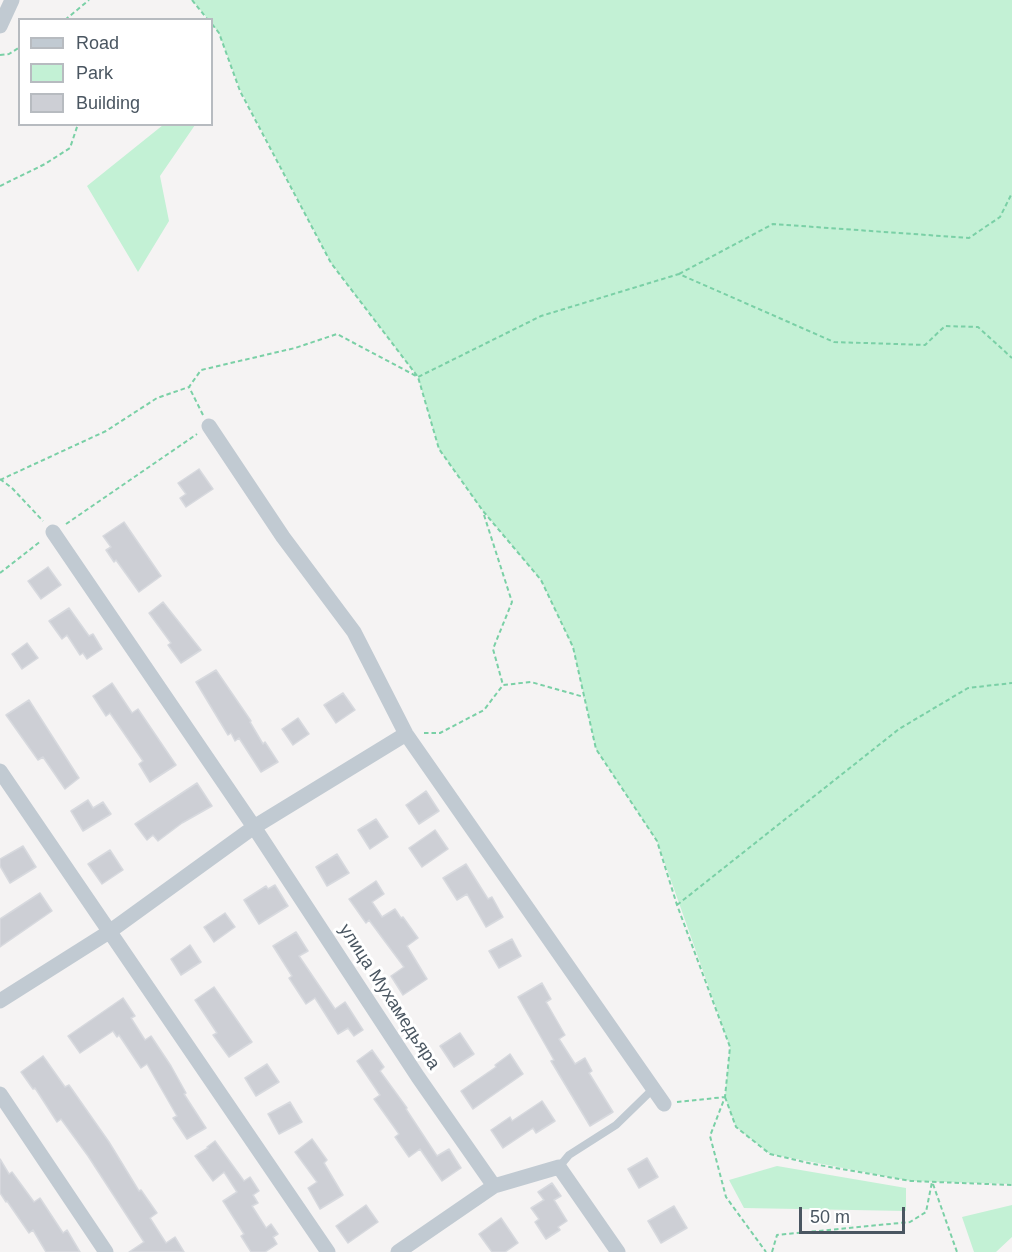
<!DOCTYPE html>
<meta charset="utf-8">
<style>
body{margin:0}
#map{position:relative;width:1012px;height:1252px;overflow:hidden;background:#f5f3f3;font-family:Arial,sans-serif}
canvas{display:block}
.legend{position:absolute;left:18px;top:18px;width:195px;height:108px;box-sizing:border-box;background:#fff;border:2px solid #b7bbc0;margin:0;padding:8px 10px;list-style:none;font-size:18px;color:#4a5661}
.legend li{display:flex;align-items:center;gap:12px;height:30px}
.legend b{width:30px;border:2px solid #b7bbc0}
.scale{position:absolute;left:799px;top:1207px;width:106px;height:27px;box-sizing:border-box;border:3px solid #4a5661;border-top:0;padding-left:8px;font-size:18px;line-height:21px;white-space:nowrap;color:#4a5661;-webkit-text-stroke:4px #fff;paint-order:stroke}
</style>
<div id="map">
<canvas width="1012" height="1252"></canvas>
<ul class="legend">
<li><b style="height:8px;background:#c1cad2"></b>Road</li>
<li><b style="height:16px;background:#c3f1d5"></b>Park</li>
<li><b style="height:16px;background:#cdcfd5"></b>Building</li>
</ul>
<div class="scale">50 m</div>
</div>
<script>
const ctx = document.querySelector('canvas').getContext('2d');
ctx.lineJoin = 'round';
function fill(path, color) { ctx.fillStyle = color; ctx.fill(path, 'evenodd'); }
const shape = rows => new Path2D(rows.map(r => 'M' + r).join(''));
function trace(path, color, width, dash) { ctx.strokeStyle = color; ctx.lineWidth = width; ctx.lineCap = dash ? 'butt' : 'round'; ctx.setLineDash(dash || []); ctx.stroke(path); }
function write(font, color, halo, rows, align = 'center') {
  ctx.font = font + ' Arial,sans-serif'; ctx.lineWidth = 6; ctx.setLineDash([]); ctx.textBaseline = 'middle'; ctx.strokeStyle = halo; ctx.fillStyle = color; for (const [text, x, y, turn = 0] of rows) {
    ctx.save(); ctx.translate(x, y); ctx.rotate((+turn || 0) * Math.PI / 180); ctx.textAlign = isNaN(turn) ? turn : align; if (halo) ctx.strokeText(text, 0, 0); ctx.fillText(text, 0, 0); ctx.restore();
  }
}
const green = shape([
 [192,0,1012,0,1012,1184,911,1181,770,1154,736,1127,725,1097,730,1047,657,841,596,749,573,647,541,580,483,511,439,449,418,377,331,263,240,89,219,33,212,24,212,20,208,19],
 [163,125,195,125,160,176,169,221,138,272,87,186],
 [777,1166,906,1188,906,1211,744,1208,729,1180],
 [1012,1205,1012,1237,996,1252,974,1252,962,1217]
]);
const building = shape([
 [199,469,213,489,186,507,180,498,186,494,178,483,199,469],
 [124,522,161,576,139,592,116,560,114,562,106,550,111,547,103,536,124,522],
 [48,567,61,585,41,599,28,581,48,567],
 [163,602,201,650,181,663,168,645,171,643,149,613,163,602],
 [69,608,89,636,93,634,102,649,87,659,83,653,80,655,67,635,62,639,49,621,69,608],
 [27,643,38,658,22,669,12,654,27,643],
 [216,670,251,721,250,722,263,744,265,742,278,762,261,772,239,738,235,741,231,733,228,735,196,682,216,670],
 [112,683,132,713,138,709,176,765,150,782,139,764,143,761,110,713,106,716,93,696,112,683],
 [343,693,355,710,336,723,324,705,343,693],
 [29,700,79,778,65,789,43,757,38,760,6,715,29,700],
 [298,718,309,734,293,745,282,729,298,718],
 [197,783,212,806,182,823,158,841,153,835,147,840,135,824,197,783],
 [426,791,439,811,419,824,406,805,426,791],
 [88,800,93,808,103,802,111,814,83,831,71,811,88,800],
 [376,819,388,837,370,849,358,830,376,819],
 [435,830,448,849,422,867,409,848,435,830],
 [23,846,36,867,10,883,0,866,0,859,23,846],
 [110,850,123,870,102,884,88,864,110,850],
 [337,854,349,873,327,886,316,867,337,854],
 [466,864,488,899,492,897,503,917,486,927,467,894,457,900,443,878,466,864],
 [376,881,384,894,372,902,382,917,395,909,401,918,403,917,418,938,407,946,427,979,403,995,391,976,404,967,369,920,366,923,349,899,376,881],
 [275,885,288,906,259,924,244,900,266,886,268,889,275,885],
 [40,893,52,911,0,947,0,919,40,893],
 [225,913,235,927,214,942,204,927,225,913],
 [296,932,308,951,299,956,335,1009,345,1002,363,1030,354,1036,348,1028,338,1034,315,998,306,1004,289,978,292,976,273,946,296,932],
 [512,939,521,956,499,968,489,951,512,939],
 [190,945,201,962,181,975,171,959,190,945],
 [542,983,551,999,546,1002,565,1035,559,1039,575,1064,585,1058,592,1071,589,1073,613,1112,590,1126,551,1061,554,1060,518,997,542,983],
 [214,987,252,1042,229,1057,213,1035,217,1033,195,1000,214,987],
 [123,998,135,1016,131,1018,145,1040,151,1036,171,1066,186,1093,184,1094,206,1128,187,1139,173,1118,177,1116,147,1064,141,1068,119,1035,117,1037,113,1031,80,1053,68,1036,123,998],
 [460,1033,474,1054,454,1067,440,1046,460,1033],
 [372,1050,384,1067,380,1071,407,1108,406,1109,437,1156,449,1149,461,1168,442,1181,420,1149,409,1157,395,1137,399,1134,374,1099,380,1095,357,1061,372,1050],
 [510,1054,523,1074,473,1109,461,1091,496,1067,495,1065,510,1054],
 [43,1056,65,1087,69,1085,109,1142,139,1191,141,1190,157,1213,150,1218,166,1243,175,1237,184,1252,129,1252,144,1242,88,1156,61,1119,57,1122,35,1088,33,1089,21,1072,43,1056],
 [267,1064,279,1082,256,1096,245,1078,267,1064],
 [542,1101,555,1121,536,1133,533,1128,503,1148,491,1130,510,1117,512,1121,542,1101],
 [290,1102,302,1122,279,1134,268,1114,290,1102],
 [312,1139,327,1160,324,1163,343,1195,320,1209,308,1188,317,1182,295,1152,312,1139],
 [215,1141,244,1181,250,1177,259,1191,253,1195,258,1203,252,1206,266,1228,271,1224,278,1234,273,1237,277,1244,265,1252,251,1252,241,1236,244,1234,223,1201,237,1192,224,1172,213,1181,195,1156,208,1148,207,1147,215,1141],
 [647,1158,658,1177,639,1188,628,1169,647,1158],
 [0,1159,9,1174,12,1172,34,1202,40,1198,63,1233,67,1230,80,1252,46,1252,33,1230,29,1233,7,1201,6,1202,0,1193,0,1159],
 [552,1183,561,1196,554,1200,567,1221,558,1227,560,1230,546,1239,535,1222,539,1219,531,1208,544,1200,538,1192,552,1183],
 [366,1205,378,1222,348,1243,336,1226,366,1205],
 [674,1206,687,1228,661,1243,648,1221,674,1206],
 [501,1218,518,1243,505,1252,492,1252,479,1234,501,1218]
]);
const path = shape([
 [192,0,208,20],
 [65,20,89,0],
 [212,24,219,33,240,91,331,263,418,377,439,449,483,511,541,580,573,647,596,749,657,841,677,905,730,1047,725,1097,710,1136,726,1197,766,1252],
 [0,55,9,54,20,47],
 [0,186,45,164,70,148,78,124],
 [679,274,773,224,969,238,1000,217,1012,193],
 [203,415,189,387,201,370,295,348,337,334,418,377,541,316,679,274,834,342,925,345,945,326,978,327,1012,358],
 [0,479,12,488,43,521],
 [0,480,106,431,157,398,189,387],
 [484,515,512,602,493,649,503,685],
 [66,524,197,434],
 [0,573,41,541],
 [424,733,440,733,484,710,503,685,531,682,584,697],
 [677,905,899,729,968,688,1012,683],
 [725,1097,736,1127,770,1154,813,1164,911,1181,1012,1185],
 [677,1102,725,1097],
 [933,1184,957,1252],
 [772,1252,777,1235,910,1222,926,1212,932,1182]
]);
const lane = shape([
 [559,1167,569,1155,616,1125,653,1089]
]);
const street = shape([
 [0,26,12,0],
 [209,426,283,537,354,632,406,734,664,1104],
 [53,532,254,827,418,1077,494,1186],
 [0,771,328,1252],
 [0,1001,109,932,254,827,406,734],
 [0,1094,106,1252],
 [398,1252,494,1186,559,1167,618,1252]
]);
const streetNames = [
 ["улица Мухамедьяра",389,997,57]
];
fill(green, '#c3f1d5');
fill(building, '#cdcfd5');
trace(building, '#d7d9de', 1.5);
trace(path, '#7ad0a6', 2, [4.5, 3]);
trace(lane, '#c1cad2', 8);
trace(street, '#c1cad2', 15);
write('18px', '#4a5661', '#fff', streetNames);
</script>
